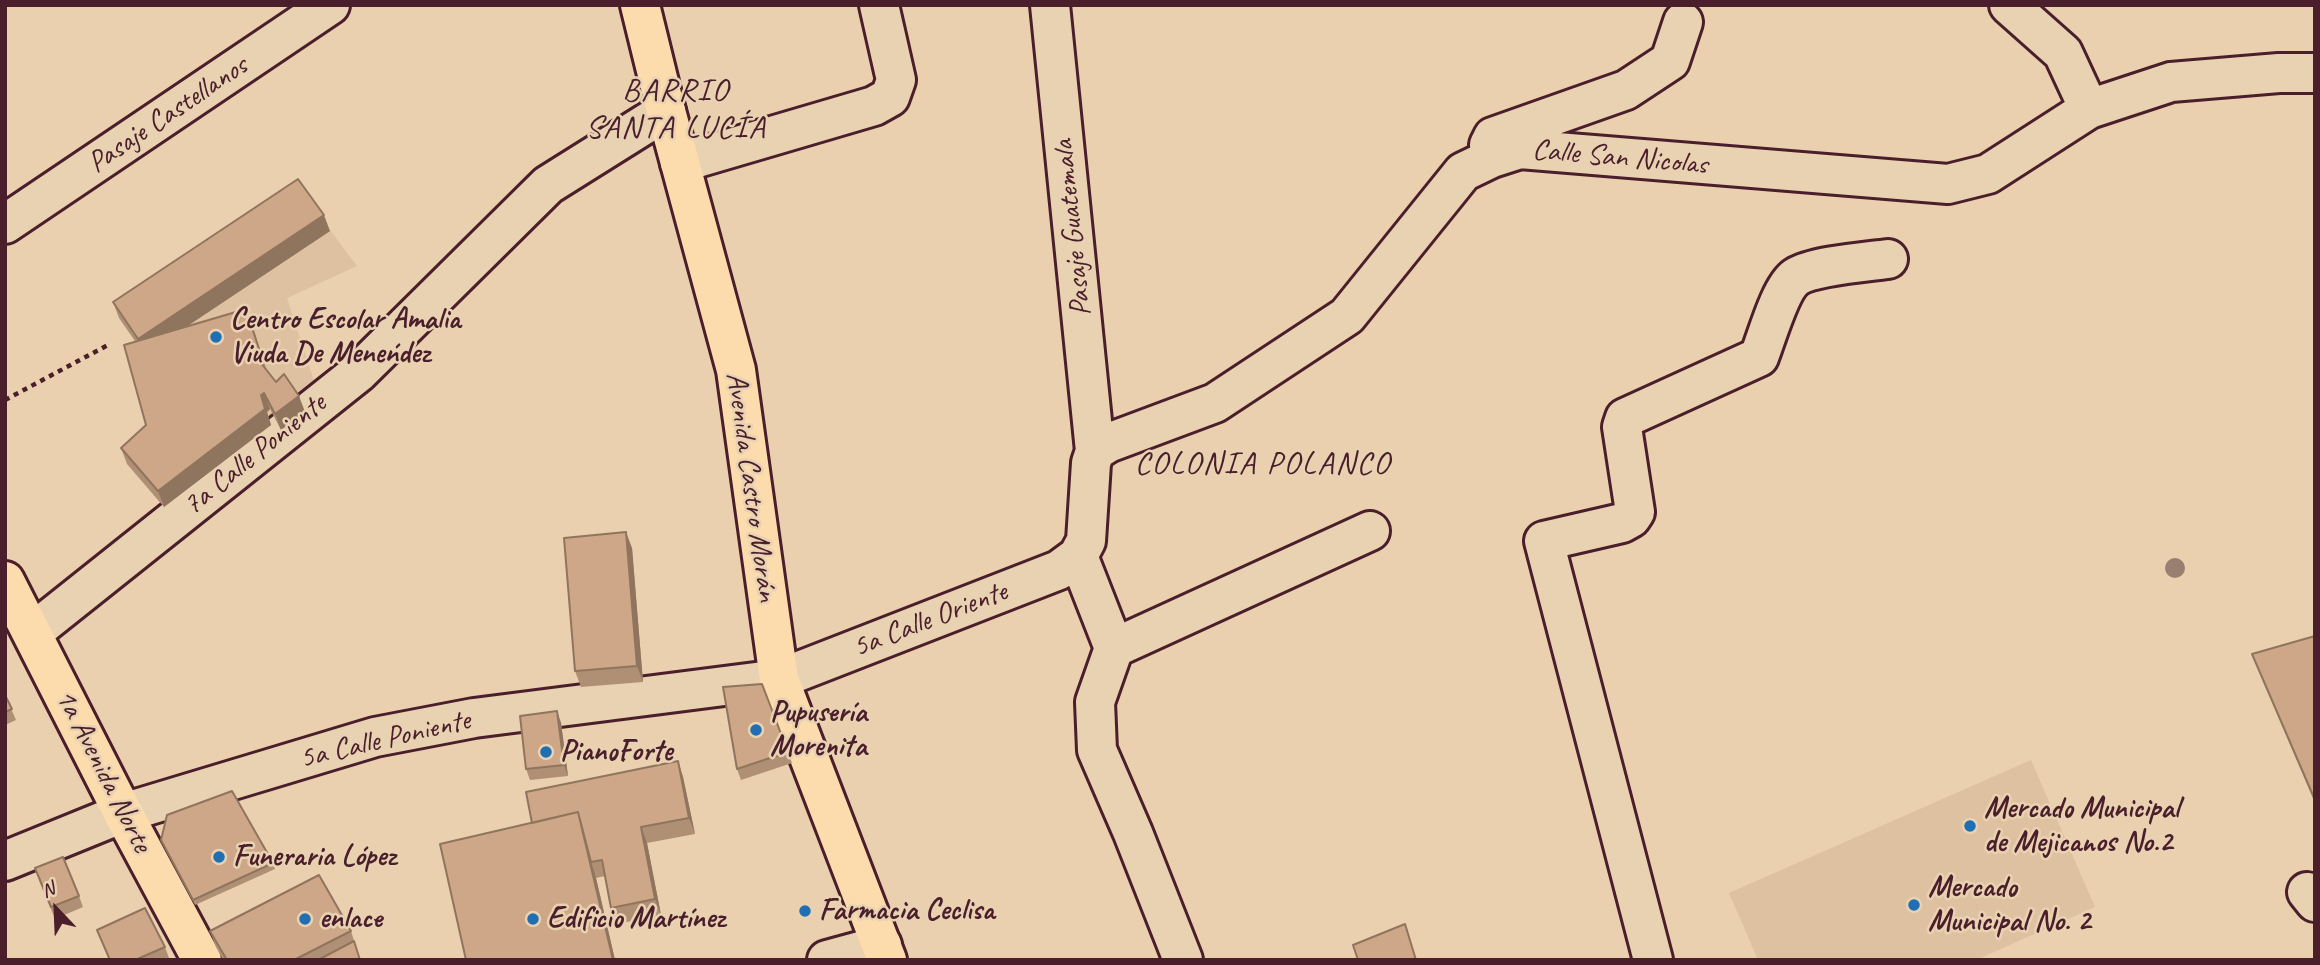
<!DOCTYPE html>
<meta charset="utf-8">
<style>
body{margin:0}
#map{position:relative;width:2320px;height:965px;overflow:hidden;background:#ead0ae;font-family:Caveat,sans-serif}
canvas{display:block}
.frame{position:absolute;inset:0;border:7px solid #4a1f2b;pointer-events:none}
.north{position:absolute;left:21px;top:874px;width:70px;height:70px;-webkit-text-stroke:5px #e9d2b2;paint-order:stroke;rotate:337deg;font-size:19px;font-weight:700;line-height:28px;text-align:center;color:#4a1f2b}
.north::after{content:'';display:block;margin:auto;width:24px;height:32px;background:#4a1f2b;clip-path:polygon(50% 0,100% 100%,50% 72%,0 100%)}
</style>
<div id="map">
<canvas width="2320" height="965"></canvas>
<div class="frame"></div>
<div class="north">N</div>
</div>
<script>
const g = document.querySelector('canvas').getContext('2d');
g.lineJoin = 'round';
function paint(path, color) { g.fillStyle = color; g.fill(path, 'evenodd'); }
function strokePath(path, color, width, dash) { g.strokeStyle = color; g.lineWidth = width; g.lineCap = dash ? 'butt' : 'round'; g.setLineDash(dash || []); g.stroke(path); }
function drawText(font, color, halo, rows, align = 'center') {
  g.font = font + ' Caveat,sans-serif'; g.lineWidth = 5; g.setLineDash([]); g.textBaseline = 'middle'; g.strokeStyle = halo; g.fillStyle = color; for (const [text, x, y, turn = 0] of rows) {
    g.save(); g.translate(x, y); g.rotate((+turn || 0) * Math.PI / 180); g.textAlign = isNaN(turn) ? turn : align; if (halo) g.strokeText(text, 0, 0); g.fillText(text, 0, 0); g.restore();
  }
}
paint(new Path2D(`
 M 304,195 L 357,266 L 287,298 L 315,384 L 164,507 L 127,464 L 152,441 L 144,354 L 119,318 Z
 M 2031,760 L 2095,907 L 1976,960 L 1758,960 L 1729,893 Z`), '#dec1a0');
const minor = new Path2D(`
 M 1050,5 L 1095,451
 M 2009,5 L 2063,53 L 2089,109
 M 1489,145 L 1493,137 L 1626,90 L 1670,61 L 1683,22
 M 680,163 L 874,106 L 890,97 L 896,80 L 879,5
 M 5,224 L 330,5
 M 1078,556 L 1114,648 L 1095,702 L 1097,750 L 1133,833 L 1183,960
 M 33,632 L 358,373 L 548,185 L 666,111
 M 1114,648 L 1370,531
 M 5,861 L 123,813 L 375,737 L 474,718 L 779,679 L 1059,570 L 1078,556 L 1086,541 L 1091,463 L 1095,451 L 1108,443 L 1215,403 L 1347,316 L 1463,172 L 1492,158 L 1520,149 L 1948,184 L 1988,174 L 2089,109 L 2171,82 L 2279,73 L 2315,73
 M 2307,892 L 2315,902
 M 827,960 L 882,945
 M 1653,960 L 1544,541 L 1622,523 L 1631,518 L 1635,512 L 1622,427 L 1625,418 L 1759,357 C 1767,337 1780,288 1796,277 C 1813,266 1865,262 1888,259`);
const major = new Path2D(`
 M 640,5 L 666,111 L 736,370 L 779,679 L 887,960
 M 5,581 L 123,813 L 202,960`);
strokePath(minor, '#4a1f2b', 44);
strokePath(major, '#4a1f2b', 44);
strokePath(new Path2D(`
 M 5,400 L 108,345`), '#4a1f2b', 4.5, [5, 5]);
strokePath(minor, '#e9d2b2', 38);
strokePath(major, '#fcdcac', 38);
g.fillStyle = '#997f70';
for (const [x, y] of [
 [2175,568]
]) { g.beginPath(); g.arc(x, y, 10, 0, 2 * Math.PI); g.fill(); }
paint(new Path2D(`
 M 330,231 L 187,326 L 246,309 L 266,368 L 276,382 L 305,412 L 281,430 L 270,409 L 267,412 L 271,425 L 164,507 L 127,464 L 121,448 L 146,425 L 135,341 L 119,318 L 113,302 Z
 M 632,548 L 643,682 L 581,687 L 575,671 Z
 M 2315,636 L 2315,803 L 2260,674 L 2252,654 Z
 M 762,684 L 792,763 L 741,780 L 737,769 Z
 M 5,695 L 16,720 L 5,725 Z
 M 557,711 L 561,723 L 568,776 L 530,780 L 526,769 Z
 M 678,761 L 683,777 L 695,834 L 647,843 L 661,915 L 617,924 L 611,908 L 605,876 L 596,878 L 615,960 L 466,960 L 532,823 Z
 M 161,840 L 273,863 L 275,869 L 195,905 Z
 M 39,880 L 79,896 L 83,907 L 55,919 Z
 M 97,930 L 165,947 L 169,958 L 165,960 L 109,960 Z
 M 210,931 L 351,931 L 360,960 L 223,960 L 216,947 Z`), '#b09074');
paint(new Path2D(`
 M 324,215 L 330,231 L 144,355 L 138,339 Z
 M 246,309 L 252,325 L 266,368 L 260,352 Z
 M 264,393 L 270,409 L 267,412 L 271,425 L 164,507 L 158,491 Z
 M 299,396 L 305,412 L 281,430 L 275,414 Z
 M 626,532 L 632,548 L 643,682 L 637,666 Z
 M 557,711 L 561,723 L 568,776 L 564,765 Z
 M 678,761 L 683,777 L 695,834 L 689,818 Z
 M 578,812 L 591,862 L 596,878 L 615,960 L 613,960 Z
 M 641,827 L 647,843 L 661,915 L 655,899 Z`), '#90755e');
const building = new Path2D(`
 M 298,179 L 324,215 L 138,339 L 113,302 Z
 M 246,309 L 260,352 L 253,353 L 276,382 L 284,374 L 299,396 L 275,414 L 264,393 L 261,395 L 265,409 L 158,491 L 121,448 L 146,425 L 124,345 Z
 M 626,532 L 637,666 L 575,671 L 564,538 Z
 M 2315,636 L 2315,800 L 2252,654 Z
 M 762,684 L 788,752 L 737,769 L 723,687 Z
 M 5,695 L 12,709 L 5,712 Z
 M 557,711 L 564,765 L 526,769 L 520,716 Z
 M 678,761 L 689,818 L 641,827 L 655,899 L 611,908 L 602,860 L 591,862 L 578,812 L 532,823 L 526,792 Z
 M 232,791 L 273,863 L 193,900 L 161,840 L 167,815 Z
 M 578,812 L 613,960 L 466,960 L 440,844 Z
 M 63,857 L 79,896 L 51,907 L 35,868 Z
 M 319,875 L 351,931 L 294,960 L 227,960 L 210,931 Z
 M 145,908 L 165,947 L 135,960 L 110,960 L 97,930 Z
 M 1405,924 L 1416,960 L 1358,960 L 1353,945 Z
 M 354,941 L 360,960 L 318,960 Z`);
paint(building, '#cda787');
strokePath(building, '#90755e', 2);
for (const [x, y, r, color] of [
 [216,337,7,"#1f6fb2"],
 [756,730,7,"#1f6fb2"],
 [546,752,7,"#1f6fb2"],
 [1970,826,7,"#1f6fb2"],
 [219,857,7,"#1f6fb2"],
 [1914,905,7,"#1f6fb2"],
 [805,911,7,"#1f6fb2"],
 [305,919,7,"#1f6fb2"],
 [533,919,7,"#1f6fb2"]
]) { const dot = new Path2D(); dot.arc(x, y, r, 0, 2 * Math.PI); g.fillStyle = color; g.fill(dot); strokePath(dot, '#e9d2b2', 2.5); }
drawText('30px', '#4a1f2b', '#e9d2b2', [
 ["Pasaje Castellanos",168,115,-34],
 ["Calle San Nicolas",1620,158,5],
 ["Pasaje Guatemala",1073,228,-96],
 ["7a Calle Poniente",255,455,-39],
 ["Avenida Castro Morán",751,487,82],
 ["5a Calle Oriente",930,620,-21],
 ["5a Calle Poniente",385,740,-13],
 ["1a Avenida Norte",103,771,63]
]);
drawText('bold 30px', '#4a1f2b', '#e9d2b2', [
 ["Centro Escolar Amalia",230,320],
 ["Viuda De Meneńdez",230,354],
 ["Pupusería",770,713],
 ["Morenita",770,747],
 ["PianoForte",560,752],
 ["Mercado Municipal",1984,809],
 ["de Mejicanos No.2",1984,843],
 ["Funeraria López",233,857],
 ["Mercado",1928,888],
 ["Municipal No. 2",1928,922],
 ["Farmacia Ceclisa",819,911],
 ["enlace",319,919],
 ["Edificio Martínez",547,919]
], 'left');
g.letterSpacing = '2px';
drawText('32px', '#4a1f2b', '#e9d2b2', [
 ["BARRIO",676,92],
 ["SANTA LUCÍA",676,129],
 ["COLONIA POLANCO",1263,465]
]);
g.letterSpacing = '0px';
</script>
